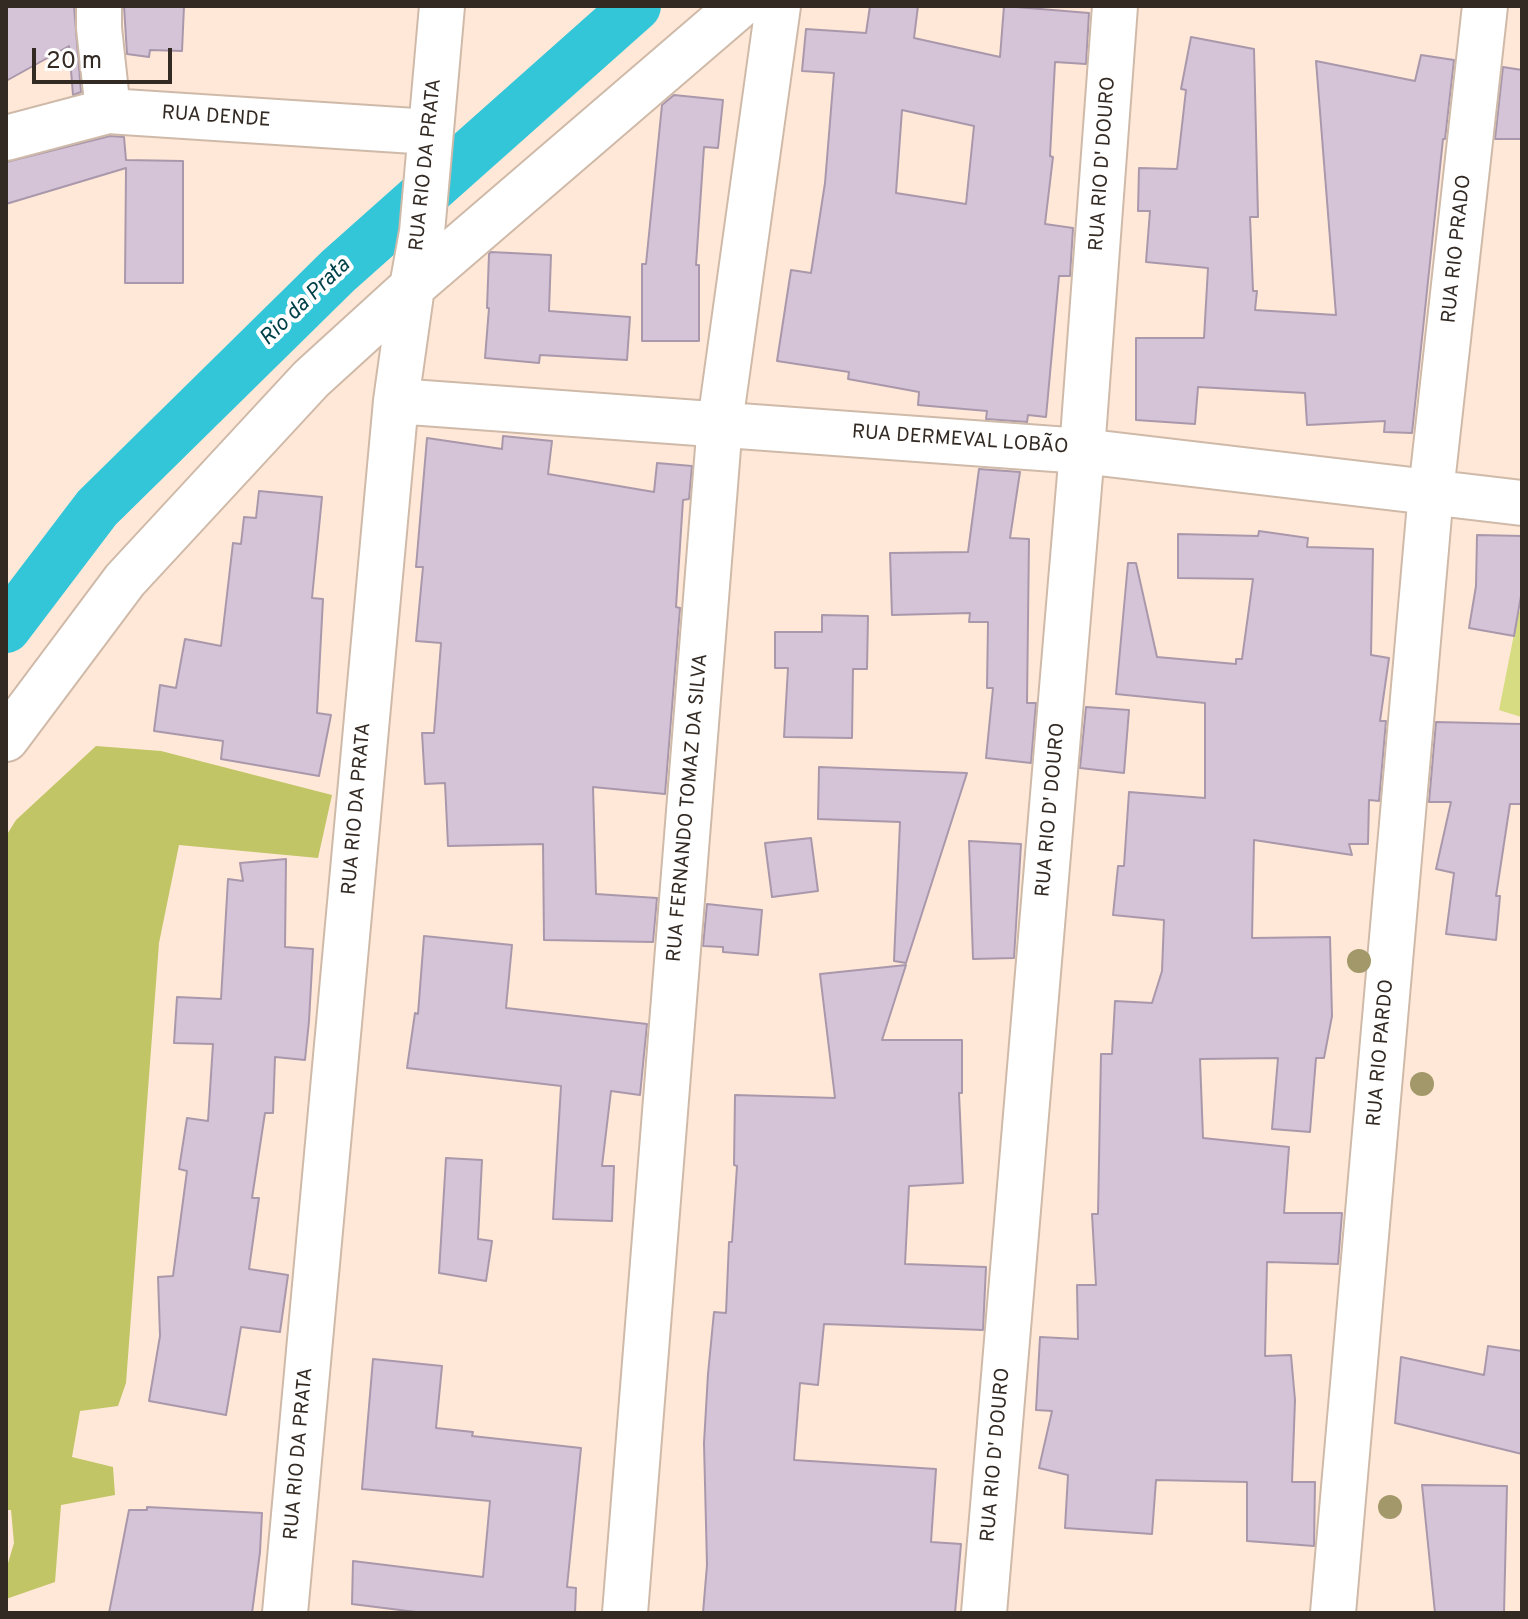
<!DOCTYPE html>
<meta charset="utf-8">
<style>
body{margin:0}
#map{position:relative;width:1528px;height:1619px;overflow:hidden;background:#ffe8d7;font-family:Overpass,sans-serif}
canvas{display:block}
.frame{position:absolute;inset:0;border:8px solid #332a24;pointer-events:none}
.scale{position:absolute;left:32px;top:48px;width:140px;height:36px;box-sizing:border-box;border:4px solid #332a24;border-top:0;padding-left:10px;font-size:24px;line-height:28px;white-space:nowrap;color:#332a24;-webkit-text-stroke:6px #fff;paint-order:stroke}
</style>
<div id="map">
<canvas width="1528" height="1619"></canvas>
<div class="frame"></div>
<div class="scale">20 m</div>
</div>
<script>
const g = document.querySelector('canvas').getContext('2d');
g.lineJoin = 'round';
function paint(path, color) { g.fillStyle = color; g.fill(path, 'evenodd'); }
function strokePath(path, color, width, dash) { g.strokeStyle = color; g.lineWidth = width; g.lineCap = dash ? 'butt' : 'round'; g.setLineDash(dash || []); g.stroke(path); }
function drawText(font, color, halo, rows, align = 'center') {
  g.font = font + ' Overpass,sans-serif'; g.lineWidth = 8; g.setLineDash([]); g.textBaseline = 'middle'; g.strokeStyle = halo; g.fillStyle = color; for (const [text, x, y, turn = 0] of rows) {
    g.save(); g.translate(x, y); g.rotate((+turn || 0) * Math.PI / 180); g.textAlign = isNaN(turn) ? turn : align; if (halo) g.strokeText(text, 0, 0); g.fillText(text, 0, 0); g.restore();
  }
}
paint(new Path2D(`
 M 1522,608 L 1522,717 L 1521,717 L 1499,710 L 1518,614 Z`), '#d7dc82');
paint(new Path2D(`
 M 96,746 L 161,751 L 332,795 L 318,858 L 179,845 L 159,943 L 126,1383 L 118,1406 L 80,1411 L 72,1457 L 113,1467 L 115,1495 L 61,1505 L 55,1582 L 6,1599 L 6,1570 L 14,1543 L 11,1510 L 6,1510 L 6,836 L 16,820 Z`), '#c1c565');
strokePath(new Path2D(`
 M 6,628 L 97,508 L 338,271 L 636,6`), '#33c5d8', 50);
const building = new Path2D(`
 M 6,6 L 74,6 L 81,92 L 73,95 L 69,46 L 6,81 Z
 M 124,6 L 184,6 L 182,51 L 150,50 L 149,57 L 127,54 Z
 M 870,6 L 918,6 L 914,38 L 1000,57 L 1004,6 L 1089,13 L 1086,64 L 1055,62 L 1050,156 L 1053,157 L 1045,224 L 1073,228 L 1070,276 L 1059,276 L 1046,417 L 1028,415 L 1027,422 L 986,419 L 987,411 L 918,405 L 919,392 L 848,379 L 849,372 L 777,361 L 791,270 L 811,273 L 825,183 L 834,73 L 802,71 L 806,29 L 866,33 ZM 902,110 L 974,126 L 966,204 L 896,193 Z
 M 1191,37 L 1254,49 L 1258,217 L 1250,217 L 1253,291 L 1257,291 L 1255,310 L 1336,315 L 1316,61 L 1415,81 L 1421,55 L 1454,60 L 1445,139 L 1443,139 L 1412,433 L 1384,432 L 1385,421 L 1307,425 L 1305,393 L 1198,387 L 1195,424 L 1136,420 L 1136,338 L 1204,338 L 1208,268 L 1146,262 L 1150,211 L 1138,211 L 1139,168 L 1177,169 L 1186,90 L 1181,89 Z
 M 1503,67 L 1522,70 L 1522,139 L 1495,139 Z
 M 674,95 L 723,100 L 718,148 L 704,147 L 696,265 L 699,265 L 699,341 L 642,341 L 642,264 L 646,264 L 662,105 Z
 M 110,136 L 124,137 L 126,160 L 183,161 L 183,283 L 125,283 L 126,168 L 6,204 L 6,162 Z
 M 491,252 L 551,255 L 549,311 L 630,317 L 627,360 L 540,355 L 539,363 L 485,358 L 489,308 L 487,308 L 489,254 Z
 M 503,436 L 552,441 L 548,474 L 654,492 L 657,463 L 692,466 L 689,499 L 683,500 L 676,607 L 680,608 L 665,794 L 593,787 L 596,894 L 657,898 L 653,942 L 544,940 L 543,844 L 448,846 L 445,783 L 425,784 L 422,733 L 434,733 L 441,643 L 416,641 L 423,567 L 416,567 L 427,438 L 502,449 Z
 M 979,469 L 1020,472 L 1010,538 L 1029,539 L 1027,703 L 1036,703 L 1031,763 L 986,758 L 993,688 L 987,688 L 988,622 L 969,622 L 970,613 L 892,615 L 890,553 L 968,552 Z
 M 259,491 L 322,497 L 312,598 L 323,599 L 317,713 L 331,715 L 319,776 L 221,759 L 223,741 L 154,731 L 160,685 L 176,688 L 185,639 L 221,646 L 233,543 L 241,544 L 244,517 L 256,518 Z
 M 1259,531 L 1308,538 L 1307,547 L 1373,549 L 1371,655 L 1389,658 L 1380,721 L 1386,721 L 1379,801 L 1369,800 L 1368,844 L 1349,844 L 1352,855 L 1254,840 L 1252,938 L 1330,937 L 1332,1016 L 1324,1058 L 1316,1058 L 1310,1132 L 1272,1129 L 1278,1058 L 1200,1059 L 1203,1138 L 1289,1147 L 1284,1213 L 1342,1213 L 1338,1264 L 1267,1262 L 1265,1356 L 1291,1355 L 1295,1400 L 1292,1482 L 1315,1482 L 1314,1546 L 1247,1541 L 1247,1482 L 1156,1480 L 1152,1534 L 1065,1528 L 1068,1475 L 1039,1468 L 1052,1411 L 1036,1410 L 1040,1337 L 1078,1339 L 1077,1285 L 1096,1285 L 1092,1214 L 1098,1214 L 1101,1054 L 1112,1054 L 1115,1001 L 1152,1003 L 1162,971 L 1164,920 L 1113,915 L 1118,866 L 1124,866 L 1129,792 L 1205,798 L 1205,703 L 1116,694 L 1128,563 L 1136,563 L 1157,657 L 1236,664 L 1236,659 L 1242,659 L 1253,579 L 1178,578 L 1178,534 L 1258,536 Z
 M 1477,535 L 1522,536 L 1522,590 L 1514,636 L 1469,628 L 1476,586 Z
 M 822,615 L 868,616 L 867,669 L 853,669 L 852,738 L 784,737 L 788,668 L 775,668 L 775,632 L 822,632 Z
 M 1086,707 L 1129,710 L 1124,773 L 1080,768 Z
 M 1436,722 L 1522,724 L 1522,804 L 1510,804 L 1496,896 L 1500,896 L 1496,940 L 1446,934 L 1454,873 L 1436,869 L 1451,802 L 1429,802 Z
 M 819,767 L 967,773 L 906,963 L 894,961 L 900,822 L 818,819 Z
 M 811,838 L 818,891 L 772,897 L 765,843 Z
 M 969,841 L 1021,844 L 1014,958 L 973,959 Z
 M 286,859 L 285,947 L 313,949 L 309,1021 L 305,1060 L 275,1057 L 273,1113 L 265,1113 L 252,1198 L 259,1198 L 249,1269 L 288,1275 L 280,1332 L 241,1327 L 226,1415 L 149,1401 L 160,1336 L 158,1277 L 173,1276 L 187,1171 L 179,1169 L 187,1118 L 208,1121 L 213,1044 L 174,1043 L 177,997 L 221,999 L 228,879 L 243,881 L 240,863 Z
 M 707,904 L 762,910 L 758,955 L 723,952 L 723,947 L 703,946 Z
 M 424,936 L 512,945 L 506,1008 L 647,1024 L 640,1095 L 611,1091 L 602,1166 L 614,1166 L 612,1221 L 553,1219 L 561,1086 L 407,1068 L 415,1013 L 418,1014 Z
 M 906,965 L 882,1040 L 962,1040 L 962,1093 L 959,1093 L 963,1183 L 909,1186 L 905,1264 L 986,1267 L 983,1330 L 824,1324 L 818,1385 L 800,1383 L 794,1460 L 936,1469 L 931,1542 L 961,1544 L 955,1613 L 703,1613 L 707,1565 L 704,1443 L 708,1374 L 714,1312 L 726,1313 L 729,1242 L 732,1242 L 737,1166 L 734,1165 L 735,1095 L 835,1098 L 820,974 Z
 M 446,1158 L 482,1160 L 478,1239 L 492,1241 L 486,1281 L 439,1273 Z
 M 1488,1346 L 1522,1351 L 1522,1454 L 1395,1423 L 1401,1357 L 1484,1375 Z
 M 373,1359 L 442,1366 L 436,1428 L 473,1432 L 472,1436 L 581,1448 L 567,1587 L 576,1588 L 575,1613 L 424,1613 L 352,1604 L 353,1561 L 483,1577 L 490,1501 L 362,1489 Z
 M 1422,1485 L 1507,1486 L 1504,1613 L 1435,1613 Z
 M 147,1507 L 262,1513 L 260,1552 L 252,1613 L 109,1613 L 129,1510 L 147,1510 Z`);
paint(building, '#d5c3d7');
strokePath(building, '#a998ab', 2);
const minor = new Path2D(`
 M 99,6 L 99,28 L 108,111
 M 6,138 L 108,111 L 430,132
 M 396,401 L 1082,451 L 1522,503
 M 6,739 L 125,580 L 311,379 L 412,287 L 739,6
 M 285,1613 L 396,401 L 412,287 L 422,232 L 442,6
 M 625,1613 L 720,423 L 778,6
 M 984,1613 L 1082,451 L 1115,6
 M 1333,1613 L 1431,492 L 1485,6`);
strokePath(minor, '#cfbaa9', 48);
strokePath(minor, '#fff', 44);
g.fillStyle = '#a29869';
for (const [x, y] of [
 [1359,961],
 [1422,1084],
 [1390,1507]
]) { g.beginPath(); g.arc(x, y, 12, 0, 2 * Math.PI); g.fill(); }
drawText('20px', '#332a24', '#fff', [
 ["RUA DENDE",216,118,4],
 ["RUA RIO D' DOURO",1104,164,-86],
 ["RUA RIO DA PRATA",427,165,-84],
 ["RUA RIO PRADO",1458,249,-84],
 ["RUA DERMEVAL LOBÃO",960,441,4],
 ["RUA FERNANDO TOMAZ DA SILVA",689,808,-85],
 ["RUA RIO DA PRATA",358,809,-85],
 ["RUA RIO D' DOURO",1052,810,-85],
 ["RUA RIO PARDO",1382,1053,-85],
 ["RUA RIO DA PRATA",300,1454,-85],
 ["RUA RIO D' DOURO",997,1455,-85]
]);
drawText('italic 22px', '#004149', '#fff', [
 ["Rio da Prata",306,303,-44]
]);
</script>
